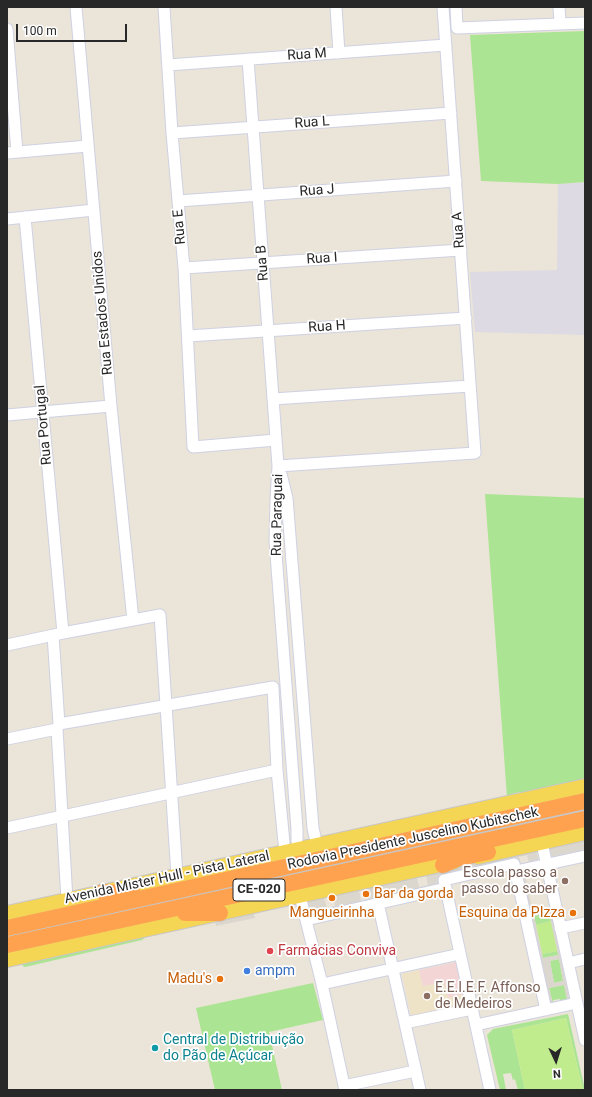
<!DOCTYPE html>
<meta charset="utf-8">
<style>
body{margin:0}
#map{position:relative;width:592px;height:1097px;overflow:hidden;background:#ebe4d8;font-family:Roboto,sans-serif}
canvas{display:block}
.frame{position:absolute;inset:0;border:8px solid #282828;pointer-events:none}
.north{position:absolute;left:536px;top:1041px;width:40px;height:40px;-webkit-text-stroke:3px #fff;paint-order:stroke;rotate:176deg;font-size:11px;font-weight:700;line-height:16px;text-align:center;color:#282828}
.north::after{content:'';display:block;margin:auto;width:14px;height:18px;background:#282828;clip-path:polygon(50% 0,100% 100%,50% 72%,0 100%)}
.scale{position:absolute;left:16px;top:24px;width:111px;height:18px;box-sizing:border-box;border:2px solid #282828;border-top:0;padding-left:5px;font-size:12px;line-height:14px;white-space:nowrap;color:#282828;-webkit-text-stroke:3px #fff;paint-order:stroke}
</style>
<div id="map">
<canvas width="592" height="1097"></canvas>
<div class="frame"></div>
<div class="north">N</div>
<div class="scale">100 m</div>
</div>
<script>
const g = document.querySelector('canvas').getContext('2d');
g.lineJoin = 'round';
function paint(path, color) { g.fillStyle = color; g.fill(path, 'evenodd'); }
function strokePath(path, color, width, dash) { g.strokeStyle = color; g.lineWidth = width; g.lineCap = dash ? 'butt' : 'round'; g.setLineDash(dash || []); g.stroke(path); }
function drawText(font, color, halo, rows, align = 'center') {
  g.font = font + ' Roboto,sans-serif'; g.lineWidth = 3.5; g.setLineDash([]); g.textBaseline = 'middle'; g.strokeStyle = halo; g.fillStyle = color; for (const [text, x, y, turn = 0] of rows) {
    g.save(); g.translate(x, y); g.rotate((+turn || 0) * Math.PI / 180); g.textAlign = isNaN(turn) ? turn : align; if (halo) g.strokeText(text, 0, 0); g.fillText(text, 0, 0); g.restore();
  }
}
paint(new Path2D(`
 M 585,182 L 585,335 L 475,332 L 470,272 L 557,270 L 558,184 Z`), '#dddae3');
paint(new Path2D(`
 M 419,970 L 423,986 L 445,982 L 464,994 L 467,1007 L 412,1019 L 402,974 Z`), '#eee3c7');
paint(new Path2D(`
 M 457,962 L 464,994 L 448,998 L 444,982 L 423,986 L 419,970 Z`), '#f3d5d5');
paint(new Path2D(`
 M 585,31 L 585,182 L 558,184 L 481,181 L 470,35 Z
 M 485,494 L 585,498 L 585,779 L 523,793 L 520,792 L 511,794 L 509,796 L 507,797 Z
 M 585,807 L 585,813 L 539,822 L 538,821 L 537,819 Z
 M 505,827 L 506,829 L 7,939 L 7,933 Z
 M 550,913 L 551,921 L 536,925 L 534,916 Z
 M 147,936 L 142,940 L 25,967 L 23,966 L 22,963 Z
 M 558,951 L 558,955 L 543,958 L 542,954 Z
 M 559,959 L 563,981 L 554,983 L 550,961 Z
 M 313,983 L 323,1020 L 269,1032 L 282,1090 L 215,1090 L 196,1008 Z
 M 564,985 L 568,1001 L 561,1002 L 560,999 L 553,1000 L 554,1004 L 553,1004 L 549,988 Z
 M 568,1014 L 585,1090 L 583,1090 L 566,1018 L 512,1030 L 525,1090 L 518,1090 L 515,1079 L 513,1080 L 511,1073 L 503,1074 L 506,1090 L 500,1090 L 487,1035 L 493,1029 Z`), '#abe492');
paint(new Path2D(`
 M 551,921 L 558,951 L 542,954 L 536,925 Z
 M 566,1018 L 583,1090 L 525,1090 L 512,1030 Z`), '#c0ec8d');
paint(new Path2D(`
 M 585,837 L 585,843 L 584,844 L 585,853 L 551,861 L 547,846 Z
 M 536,848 L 539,863 L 311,914 L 310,913 L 307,902 L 308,899 ZM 527,855 L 529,863 L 521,864 L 519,857 ZM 426,876 L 428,885 L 419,887 L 417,878 ZM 369,888 L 371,898 L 364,899 L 364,901 L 361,901 L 359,890 ZM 334,896 L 335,906 L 327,908 L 324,898 Z
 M 525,875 L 533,913 L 551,910 L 570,1003 L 550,1007 L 521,876 ZM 549,913 L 558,955 L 543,958 L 534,916 ZM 559,959 L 563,981 L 554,983 L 550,961 ZM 564,985 L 567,1001 L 553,1004 L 549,988 Z
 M 253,911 L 255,918 L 216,926 L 215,920 Z`), '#dbd7cf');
const minor = new Path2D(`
 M 76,7 L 111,406 L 133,620
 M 164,7 L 172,133 L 184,268 L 193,447 L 276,440
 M 336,7 L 339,53
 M 456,7 L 457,28 L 585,23
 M 559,7 L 560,23
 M 7,29 L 17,152
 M 248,59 L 278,466 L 276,499 L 275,541 L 297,829 L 297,850
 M 168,65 L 446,45
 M 172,133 L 451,113
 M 7,153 L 88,146
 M 178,201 L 456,181
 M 25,217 L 63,633
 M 7,219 L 94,210
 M 184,268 L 461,250
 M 188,336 L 466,318
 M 273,399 L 470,386
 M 7,415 L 111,406
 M 278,466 L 475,453 L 443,7
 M 281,474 L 287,498 L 313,828 L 317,846
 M 53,635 L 59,724 L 57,729 L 67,900
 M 7,645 L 63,633 L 160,615 L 166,705 L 177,876
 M 59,724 L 273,687 L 277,770 L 285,853
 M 7,739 L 57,729
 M 7,828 L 277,770
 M 542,843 L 585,1040
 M 516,871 L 585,856
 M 300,896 L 322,984 L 345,1090
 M 378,903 L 420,1090
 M 306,920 L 446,888
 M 560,928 L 585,923
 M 568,963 L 585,959
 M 322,984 L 460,954
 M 405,1023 L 472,1009
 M 476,1025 L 577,1003
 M 344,1086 L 415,1071
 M 490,1090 L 444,880 L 514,864 L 546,1010`);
const major = new Path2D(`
 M 478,857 L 585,833
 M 7,913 L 585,786
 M 7,960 L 454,862`);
const highway = new Path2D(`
 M 443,865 L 459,858 L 488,852
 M 103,892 L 133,894
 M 185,913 L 220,913
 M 7,928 L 585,801
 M 7,945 L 585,819`);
strokePath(minor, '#ced1e2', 13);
strokePath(major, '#c7c7c7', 16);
strokePath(highway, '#c7c7c7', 18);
strokePath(minor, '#fff', 11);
strokePath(major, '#f5d554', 14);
strokePath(highway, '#ffa250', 16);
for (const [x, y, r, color] of [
 [565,881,4,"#8d6e63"],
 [366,894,4,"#e8710a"],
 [332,898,4,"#e8710a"],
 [573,913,4,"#e8710a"],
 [270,951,4,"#e0444e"],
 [247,971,4,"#3f7fe0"],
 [220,979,4,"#e8710a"],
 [427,996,4,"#8d6e63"],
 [155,1048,4,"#0f9aa8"]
]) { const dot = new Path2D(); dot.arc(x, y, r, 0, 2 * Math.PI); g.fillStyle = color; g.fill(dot); strokePath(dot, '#fff', 1.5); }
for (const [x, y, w] of [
 [259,890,52]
]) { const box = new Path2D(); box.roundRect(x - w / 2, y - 11, w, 22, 3); g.fillStyle = '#fff'; g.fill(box); strokePath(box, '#282828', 1); }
drawText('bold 13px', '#282828', null, [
 ["CE-020",259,890]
]);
drawText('14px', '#282828', '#fff', [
 ["Rua M",307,55,-4],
 ["Rua L",312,123,-4],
 ["Rua J",317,191,-4],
 ["Rua E",180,227,-95],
 ["Rua A",459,230,-94],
 ["Rua I",322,259,-4],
 ["Rua B",263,263,-94],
 ["Rua Estados Unidos",103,313,-95],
 ["Rua H",327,327,-4],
 ["Rua Portugal",44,425,-95],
 ["Rua Paraguai",278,515,-89],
 ["Rodovia Presidente Juscelino Kubitschek",413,839,-12],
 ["Avenida Mister Hull - Pista Lateral",167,878,-12]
]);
drawText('14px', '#785e54', '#fff', [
 ["Escola passo a",557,873],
 ["passo do saber",557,889],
 ["E.E.I.E.F. Affonso",435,988,"left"],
 ["de Medeiros",435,1004,"left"]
], 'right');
drawText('14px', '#c56008', '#fff', [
 ["Bar da gorda",374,894,"left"],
 ["Mangueirinha",332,913,"center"],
 ["Esquina da PIzza",565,913],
 ["Madu's",212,979]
], 'right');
drawText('14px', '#be3a42', '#fff', [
 ["Farmácias Conviva",278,951]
], 'left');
drawText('14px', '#366cbe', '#fff', [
 ["ampm",255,971]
], 'left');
drawText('14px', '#0d838f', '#fff', [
 ["Central de Distribuição",163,1040],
 ["do Pão de Açúcar",163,1056]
], 'left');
</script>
